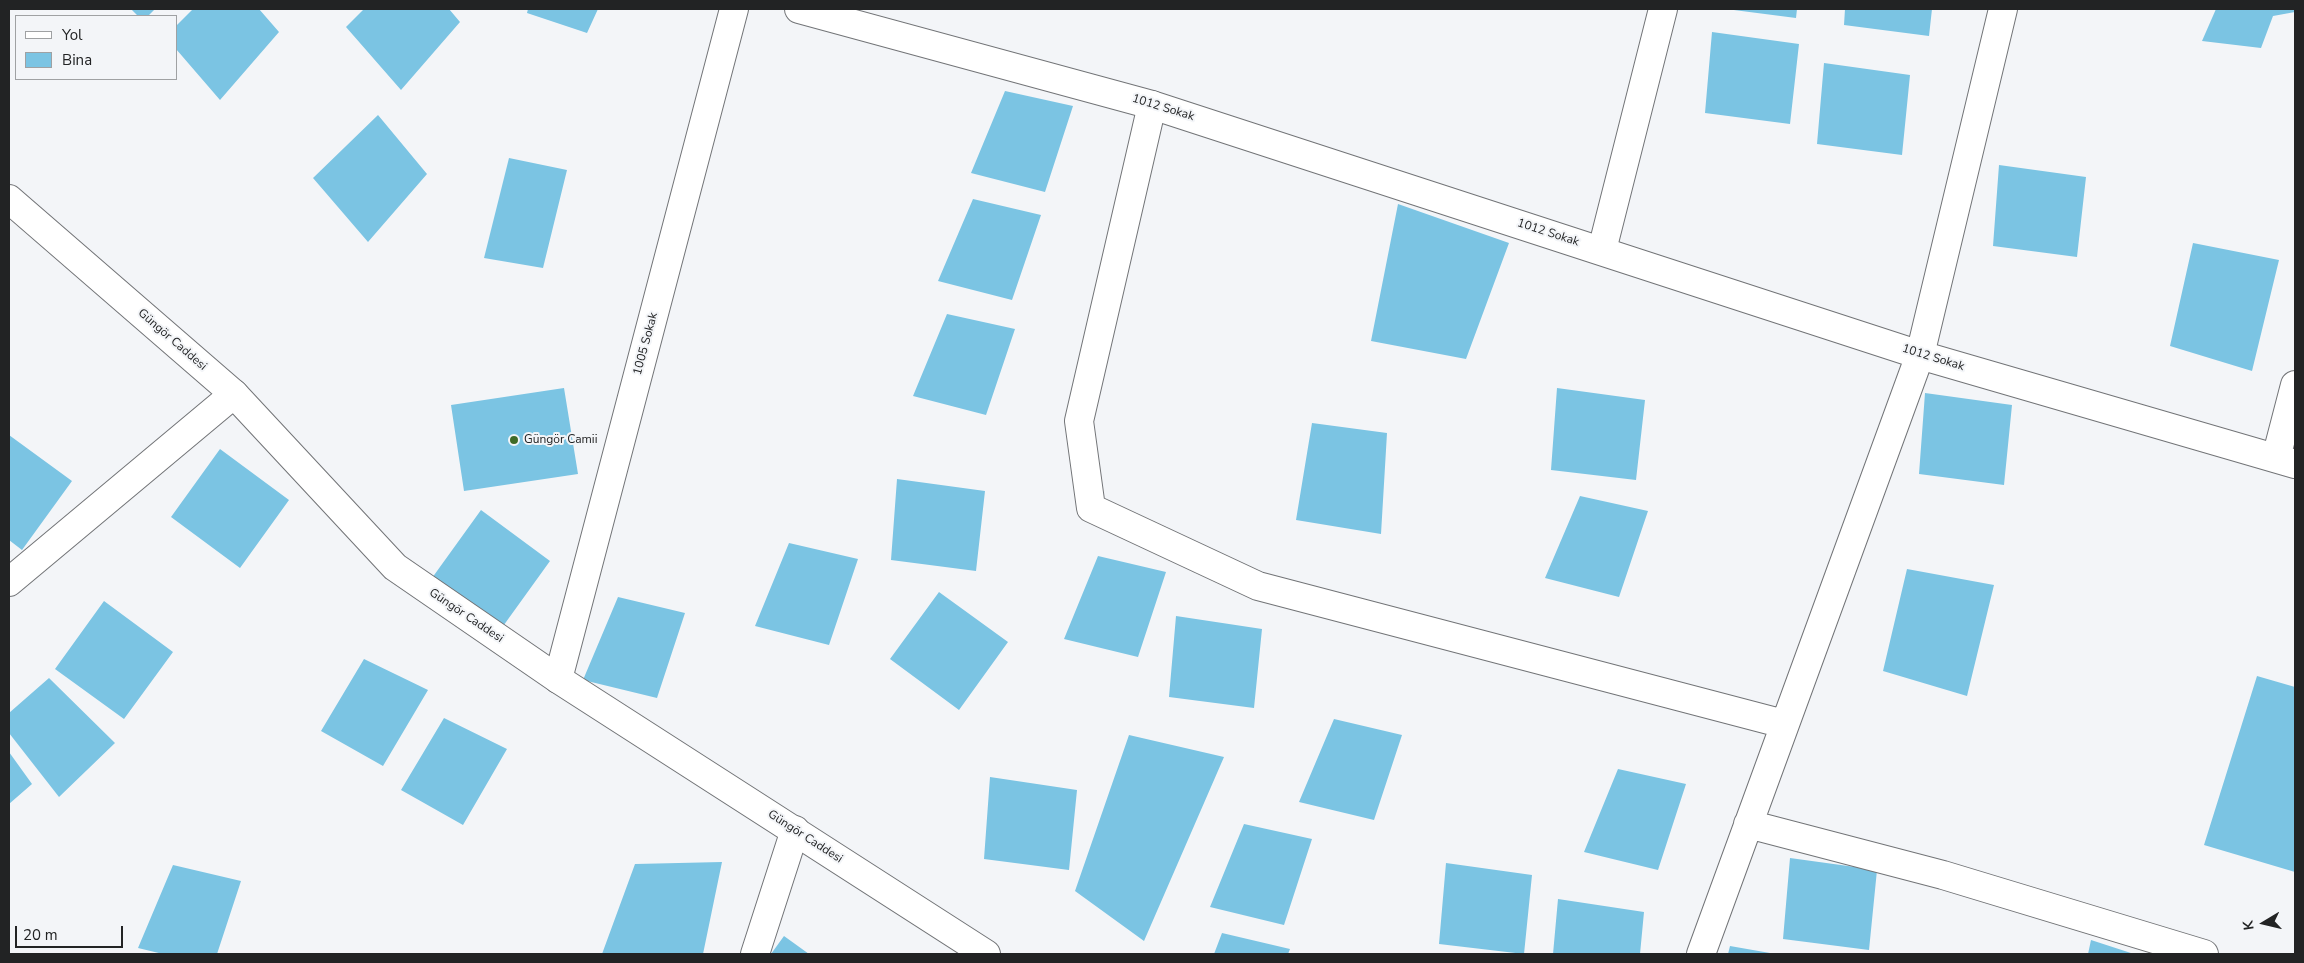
<!DOCTYPE html>
<meta charset="utf-8">
<style>
body{margin:0}
#map{position:relative;width:2304px;height:963px;overflow:hidden;background:#f3f5f8;font-family:"Nunito Sans",sans-serif}
canvas{display:block}
.frame{position:absolute;inset:0;border:10px solid #222324;pointer-events:none}
.legend{position:absolute;left:15px;top:15px;width:162px;height:65px;box-sizing:border-box;background:#f3f5f8;border:1px solid #9fa1a3;margin:0;padding:6px 9px;list-style:none;font-size:15px;color:#222324}
.legend li{display:flex;align-items:center;gap:10px;height:25px}
.legend b{width:25px;border:1px solid #9fa1a3}
.north{position:absolute;left:2239px;top:898px;width:50px;height:50px;-webkit-text-stroke:4px #f3f5f8;paint-order:stroke;rotate:261deg;font-size:14px;font-weight:700;line-height:20px;text-align:center;color:#222324}
.north::after{content:'';display:block;margin:auto;width:18px;height:22px;background:#222324;clip-path:polygon(50% 0,100% 100%,50% 72%,0 100%)}
.scale{position:absolute;left:15px;top:926px;width:108px;height:22px;box-sizing:border-box;border:2px solid #222324;border-top:0;padding-left:6px;font-size:15px;line-height:18px;white-space:nowrap;color:#222324;-webkit-text-stroke:4px #f3f5f8;paint-order:stroke}
</style>
<div id="map">
<canvas width="2304" height="963"></canvas>
<div class="frame"></div>
<ul class="legend">
<li><b style="height:6px;background:#fff"></b>Yol</li>
<li><b style="height:14px;background:#7bc4e3"></b>Bina</li>
</ul>
<div class="north">K</div>
<div class="scale">20 m</div>
</div>
<script>
const g = document.querySelector('canvas').getContext('2d');
g.lineJoin = 'round';
function paint(path, color) { g.fillStyle = color; g.fill(path, 'evenodd'); }
function strokePath(path, color, width, dash) { g.strokeStyle = color; g.lineWidth = width; g.lineCap = dash ? 'butt' : 'round'; g.setLineDash(dash || []); g.stroke(path); }
function drawText(font, color, halo, rows, align = 'center') {
  g.font = font + ' "Nunito Sans",sans-serif'; g.lineWidth = 4; g.setLineDash([]); g.textBaseline = 'middle'; g.strokeStyle = halo; g.fillStyle = color; for (const [text, x, y, turn = 0] of rows) {
    g.save(); g.translate(x, y); g.rotate((+turn || 0) * Math.PI / 180); g.textAlign = isNaN(turn) ? turn : align; if (halo) g.strokeText(text, 0, 0); g.fillText(text, 0, 0); g.restore();
  }
}
paint(new Path2D(`
 M 131,9 L 155,9 L 148,16 L 138,16 Z
 M 193,9 L 259,9 L 279,32 L 220,100 L 176,49 L 176,26 Z
 M 364,9 L 449,9 L 460,22 L 401,90 L 346,27 Z
 M 528,9 L 598,9 L 587,33 L 527,13 Z
 M 1726,9 L 1797,9 L 1796,18 Z
 M 1845,9 L 1932,9 L 1929,36 L 1844,25 Z
 M 2216,9 L 2295,9 L 2295,12 L 2273,16 L 2261,48 L 2202,41 Z
 M 1712,32 L 1799,44 L 1790,124 L 1705,113 Z
 M 1824,63 L 1910,75 L 1902,155 L 1817,144 Z
 M 1005,91 L 1073,106 L 1045,192 L 971,173 Z
 M 378,115 L 427,174 L 368,242 L 313,178 Z
 M 509,158 L 567,170 L 543,268 L 484,258 Z
 M 1999,165 L 2086,177 L 2077,257 L 1993,246 Z
 M 973,199 L 1041,215 L 1012,300 L 938,281 Z
 M 1398,204 L 1509,243 L 1466,359 L 1371,341 Z
 M 2193,243 L 2279,260 L 2252,371 L 2170,346 Z
 M 947,314 L 1015,329 L 986,415 L 913,396 Z
 M 564,388 L 578,474 L 464,491 L 451,405 Z
 M 1557,388 L 1645,400 L 1636,480 L 1551,470 Z
 M 1925,393 L 2012,405 L 2004,485 L 1919,474 Z
 M 1312,423 L 1387,433 L 1381,534 L 1296,520 Z
 M 9,435 L 72,481 L 22,550 L 9,540 Z
 M 220,449 L 289,500 L 240,568 L 171,517 Z
 M 897,479 L 985,491 L 976,571 L 891,560 Z
 M 1580,496 L 1648,511 L 1619,597 L 1545,578 Z
 M 481,510 L 550,561 L 501,629 L 432,578 Z
 M 789,543 L 858,559 L 829,645 L 755,626 Z
 M 1098,556 L 1166,572 L 1138,657 L 1064,639 Z
 M 1907,569 L 1994,585 L 1967,696 L 1883,671 Z
 M 939,592 L 1008,642 L 959,710 L 890,659 Z
 M 618,597 L 685,613 L 657,698 L 583,680 Z
 M 104,601 L 173,652 L 124,719 L 55,669 Z
 M 1176,616 L 1262,629 L 1254,708 L 1169,697 Z
 M 364,659 L 428,690 L 383,766 L 321,731 Z
 M 2257,676 L 2295,687 L 2295,872 L 2204,845 Z
 M 49,678 L 115,743 L 59,797 L 9,733 L 9,713 Z
 M 444,718 L 507,749 L 463,825 L 401,790 Z
 M 1334,719 L 1402,735 L 1374,820 L 1299,802 Z
 M 1129,735 L 1224,757 L 1144,941 L 1075,891 Z
 M 9,752 L 32,784 L 9,804 Z
 M 1618,769 L 1686,784 L 1658,870 L 1584,852 Z
 M 990,777 L 1077,790 L 1069,870 L 984,859 Z
 M 1244,824 L 1312,839 L 1284,925 L 1210,907 Z
 M 1790,858 L 1877,870 L 1869,950 L 1783,939 Z
 M 722,862 L 703,954 L 602,954 L 635,864 Z
 M 1446,863 L 1532,875 L 1524,954 L 1439,944 Z
 M 173,865 L 241,881 L 217,954 L 163,954 L 138,948 Z
 M 1558,899 L 1644,912 L 1640,954 L 1553,954 Z
 M 1222,933 L 1290,949 L 1288,954 L 1214,954 Z
 M 784,936 L 809,954 L 771,954 Z
 M 2091,940 L 2134,954 L 2088,954 Z
 M 1730,946 L 1770,953 L 1770,954 L 1728,954 Z`), '#7bc4e3');
const street = new Path2D(`
 M 1152,105 L 1079,421 L 1091,508 L 1258,586 L 1784,724
 M 1602,250 L 1663,9
 M 2276,458 L 2295,385
 M 9,582 L 234,394
 M 558,679 L 734,9
 M 1748,824 L 1943,875 L 2204,954
 M 755,954 L 795,830
 M 1701,954 L 1920,355 L 2003,9`);
const secondary = new Path2D(`
 M 799,9 L 1152,105 L 1920,355 L 2295,464
 M 9,199 L 234,394 L 395,567 L 558,679 L 986,954`);
strokePath(street, '#727477', 30);
strokePath(secondary, '#727477', 30);
strokePath(street, '#fff', 28);
strokePath(secondary, '#fff', 28);
for (const [x, y, r, color] of [
 [514,440,5,"#3f6a27"]
]) { const dot = new Path2D(); dot.arc(x, y, r, 0, 2 * Math.PI); g.fillStyle = color; g.fill(dot); strokePath(dot, '#f3f5f8', 2); }
drawText('12px', '#222324', '#f3f5f8', [
 ["1012 Sokak",1163,108,17],
 ["1012 Sokak",1548,233,18],
 ["Güngör Caddesi",172,340,41],
 ["1005 Sokak",646,344,-75],
 ["1012 Sokak",1933,358,17],
 ["Güngör Caddesi",466,616,34],
 ["Güngör Caddesi",805,837,33]
]);
drawText('12px', '#222324', '#f3f5f8', [
 ["Güngör Camii",524,440]
], 'left');
</script>
